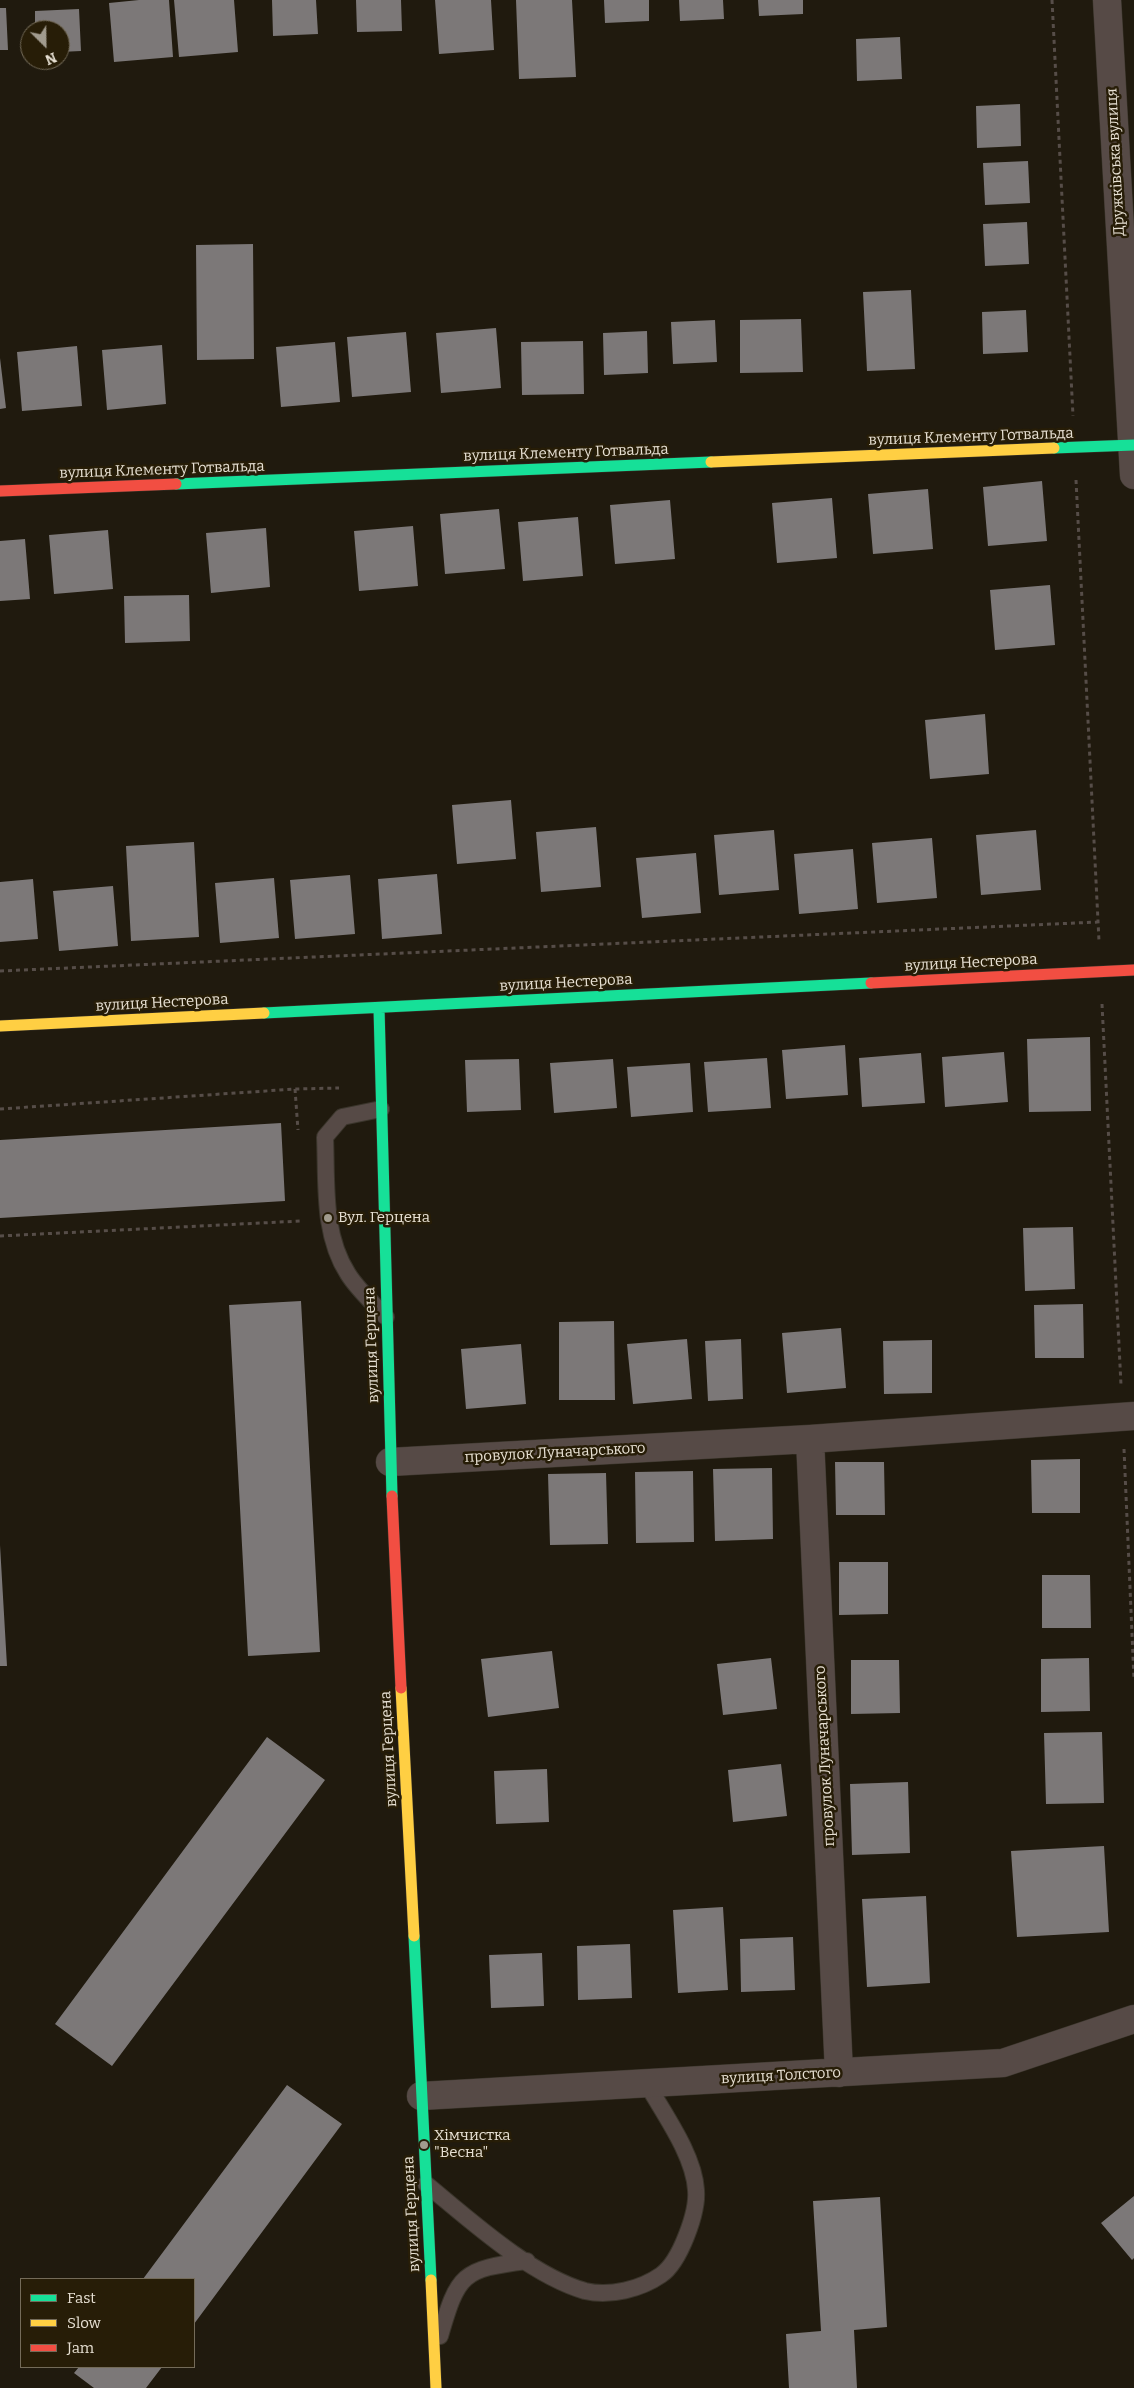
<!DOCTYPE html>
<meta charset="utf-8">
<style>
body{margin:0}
#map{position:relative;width:1134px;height:2388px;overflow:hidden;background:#201a0e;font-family:Bitter,serif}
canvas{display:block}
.legend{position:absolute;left:20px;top:2278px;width:175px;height:90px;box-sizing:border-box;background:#271d07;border:1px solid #746b59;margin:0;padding:6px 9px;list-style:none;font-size:15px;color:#e7e0d3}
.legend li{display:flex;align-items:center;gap:10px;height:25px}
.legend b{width:25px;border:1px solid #746b59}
.north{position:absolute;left:20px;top:20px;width:50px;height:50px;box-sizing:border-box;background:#271d07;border:1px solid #746b59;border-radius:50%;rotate:157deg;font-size:14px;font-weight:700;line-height:20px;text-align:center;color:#e7e0d3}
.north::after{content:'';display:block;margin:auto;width:18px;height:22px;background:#a19b8e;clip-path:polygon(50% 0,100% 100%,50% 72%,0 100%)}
</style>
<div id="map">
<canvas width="1134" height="2388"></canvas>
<ul class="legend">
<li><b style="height:6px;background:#16e098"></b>Fast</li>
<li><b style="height:6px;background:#ffcf43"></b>Slow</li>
<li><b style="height:6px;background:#f24e42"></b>Jam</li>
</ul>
<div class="north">N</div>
</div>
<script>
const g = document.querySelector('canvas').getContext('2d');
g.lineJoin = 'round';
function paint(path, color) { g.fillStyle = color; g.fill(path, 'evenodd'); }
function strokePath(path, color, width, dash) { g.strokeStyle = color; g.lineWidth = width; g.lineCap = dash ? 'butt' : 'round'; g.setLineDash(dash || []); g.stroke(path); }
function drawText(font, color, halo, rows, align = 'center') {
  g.font = font + ' Bitter,serif'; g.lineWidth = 5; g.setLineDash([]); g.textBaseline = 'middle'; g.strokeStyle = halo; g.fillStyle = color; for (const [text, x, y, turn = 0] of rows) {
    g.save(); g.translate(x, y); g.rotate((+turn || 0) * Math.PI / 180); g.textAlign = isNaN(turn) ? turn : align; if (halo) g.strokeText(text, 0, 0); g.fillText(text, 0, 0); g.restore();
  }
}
paint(new Path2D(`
 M 139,0 L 169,0 L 173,57 L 114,62 L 109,3 Z
 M 174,0 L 234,0 L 238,52 L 179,57 Z
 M 272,0 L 316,0 L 318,34 L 273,36 Z
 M 356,0 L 401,0 L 402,31 L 357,32 Z
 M 435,0 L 491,0 L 494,50 L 439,54 Z
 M 516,0 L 572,0 L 576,77 L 519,79 Z
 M 604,0 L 649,0 L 649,21 L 605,23 Z
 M 679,0 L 723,0 L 724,19 L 680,21 Z
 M 758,0 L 803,0 L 803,14 L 759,16 Z
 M 0,8 L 6,8 L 8,50 L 0,50 Z
 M 79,9 L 81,51 L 60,52 L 60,30 L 35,30 L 35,11 Z
 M 900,37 L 902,79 L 857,81 L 856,39 Z
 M 1020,104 L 1021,146 L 977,148 L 976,106 Z
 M 1028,161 L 1030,203 L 985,205 L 983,163 Z
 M 1027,222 L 1029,264 L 985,266 L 983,224 Z
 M 253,244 L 254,359 L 197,360 L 196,245 Z
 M 911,290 L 915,369 L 867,371 L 863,292 Z
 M 1026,310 L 1028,352 L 983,354 L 982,312 Z
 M 801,319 L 803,372 L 740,373 L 740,320 Z
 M 715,320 L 717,362 L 673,364 L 671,322 Z
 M 496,328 L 501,388 L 441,393 L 436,333 Z
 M 647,331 L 648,373 L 604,375 L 603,333 Z
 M 406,332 L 411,392 L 352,397 L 347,337 Z
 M 583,341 L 584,394 L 522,395 L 521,342 Z
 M 335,342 L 340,402 L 281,407 L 276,347 Z
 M 162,345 L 166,404 L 107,410 L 102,350 Z
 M 77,346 L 82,406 L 22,411 L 17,352 Z
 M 0,358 L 6,408 L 0,409 Z
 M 1042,481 L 1047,541 L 988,546 L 983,487 Z
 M 928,489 L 933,549 L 873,554 L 868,494 Z
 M 832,498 L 837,558 L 777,563 L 772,503 Z
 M 670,500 L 675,559 L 615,564 L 610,505 Z
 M 499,509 L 505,569 L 445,574 L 440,514 Z
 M 578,517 L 583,576 L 523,581 L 518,522 Z
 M 413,526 L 418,586 L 359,591 L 354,531 Z
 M 266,528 L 270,587 L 211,593 L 206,533 Z
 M 108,530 L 113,589 L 54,594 L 49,535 Z
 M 25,539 L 30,599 L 0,601 L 0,541 Z
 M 1050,585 L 1055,645 L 995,650 L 990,590 Z
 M 189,595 L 190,641 L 125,643 L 124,596 Z
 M 985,714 L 989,774 L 930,779 L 925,720 Z
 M 511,800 L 516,859 L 457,864 L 452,805 Z
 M 596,827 L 601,887 L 541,892 L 536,832 Z
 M 774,830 L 779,890 L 719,895 L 714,835 Z
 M 1036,830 L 1041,890 L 981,895 L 976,835 Z
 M 932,838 L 937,898 L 877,903 L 872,843 Z
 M 194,842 L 199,937 L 131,941 L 126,846 Z
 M 853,849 L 858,909 L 799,914 L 794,854 Z
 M 696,853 L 701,913 L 642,918 L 636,858 Z
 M 437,874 L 442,934 L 382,939 L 378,879 Z
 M 350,875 L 355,934 L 295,939 L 290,880 Z
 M 274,878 L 279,938 L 220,943 L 215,883 Z
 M 33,879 L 38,939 L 0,942 L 0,882 Z
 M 113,886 L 118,946 L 59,951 L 53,891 Z
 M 1090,1037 L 1091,1111 L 1029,1112 L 1027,1039 Z
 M 845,1045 L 848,1095 L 786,1099 L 782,1050 Z
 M 1004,1052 L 1008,1102 L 945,1107 L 942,1057 Z
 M 921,1053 L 925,1103 L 862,1107 L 859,1058 Z
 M 767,1058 L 771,1108 L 708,1112 L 704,1062 Z
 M 519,1059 L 521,1110 L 467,1112 L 465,1060 Z
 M 613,1059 L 617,1108 L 554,1113 L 550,1063 Z
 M 690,1063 L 693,1112 L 631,1117 L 627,1067 Z
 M 281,1123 L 285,1201 L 0,1218 L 0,1140 Z
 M 1073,1227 L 1075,1289 L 1025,1291 L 1023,1228 Z
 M 301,1301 L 320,1652 L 248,1656 L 229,1305 Z
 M 1083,1304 L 1084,1358 L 1035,1358 L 1034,1305 Z
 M 614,1321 L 615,1400 L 559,1400 L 559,1322 Z
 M 841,1328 L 846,1388 L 787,1393 L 782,1333 Z
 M 687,1339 L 692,1399 L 633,1404 L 627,1344 Z
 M 741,1339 L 743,1399 L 708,1401 L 705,1341 Z
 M 932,1340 L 932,1393 L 884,1394 L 883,1341 Z
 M 521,1344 L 526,1404 L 466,1409 L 461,1349 Z
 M 1080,1459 L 1080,1513 L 1032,1513 L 1031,1460 Z
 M 835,1462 L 884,1462 L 885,1515 L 836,1515 Z
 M 772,1468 L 773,1539 L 715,1541 L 713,1469 Z
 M 693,1471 L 694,1542 L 636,1543 L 635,1472 Z
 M 606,1473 L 608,1544 L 550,1545 L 548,1474 Z
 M 0,1545 L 7,1666 L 0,1666 Z
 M 839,1562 L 888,1562 L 888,1614 L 839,1615 Z
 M 1042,1575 L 1090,1575 L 1091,1628 L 1042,1628 Z
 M 552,1651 L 559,1708 L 488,1717 L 481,1659 Z
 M 771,1658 L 777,1709 L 723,1715 L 717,1664 Z
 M 1089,1658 L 1090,1711 L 1041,1712 L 1041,1659 Z
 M 851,1660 L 899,1660 L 900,1713 L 851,1714 Z
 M 1102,1732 L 1104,1803 L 1046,1804 L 1044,1733 Z
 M 267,1737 L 325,1780 L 112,2066 L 55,2024 Z
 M 781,1764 L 787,1816 L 733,1822 L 728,1770 Z
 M 547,1769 L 549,1822 L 496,1824 L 494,1771 Z
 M 908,1782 L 910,1853 L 852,1855 L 850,1784 Z
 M 1104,1846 L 1109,1932 L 1017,1937 L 1011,1851 Z
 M 926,1896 L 930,1983 L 867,1987 L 862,1899 Z
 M 723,1907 L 728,1990 L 678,1993 L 673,1910 Z
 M 793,1937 L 795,1990 L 741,1992 L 740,1939 Z
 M 630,1944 L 632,1998 L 578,2000 L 577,1946 Z
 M 542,1953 L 544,2006 L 491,2008 L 489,1955 Z
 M 287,2085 L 342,2124 L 194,2324 L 194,2279 L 143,2279 Z
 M 1134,2196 L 1134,2258 L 1132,2260 L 1101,2223 Z
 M 880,2197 L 887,2327 L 854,2330 L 857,2388 L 789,2388 L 786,2334 L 821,2331 L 813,2201 Z
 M 79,2367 L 162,2367 L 146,2388 L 94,2388 L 74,2373 Z`), '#7c7878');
const lane = new Path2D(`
 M 381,1109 L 342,1117 L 325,1137 C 327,1182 322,1234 348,1274 C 358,1290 374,1304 386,1317
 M 426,2184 C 471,2221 530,2275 585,2291 C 610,2297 641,2289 661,2275 C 680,2262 698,2212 696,2190 C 694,2155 664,2114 647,2084
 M 440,2336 C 458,2274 462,2269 527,2261`);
const street = new Path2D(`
 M 1107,0 L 1134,475
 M 810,1439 L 839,2073
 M 390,1462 L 810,1439 L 1134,1416
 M 421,2096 L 1003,2063 L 1134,2019`);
const fast = new Path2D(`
 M 1054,448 L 1134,445
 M 176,484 L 711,462
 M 379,1008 L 392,1496
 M 264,1013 L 871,983
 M 414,1936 L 431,2280`);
const slow = new Path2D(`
 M 711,462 L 1054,448
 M 0,1026 L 264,1013
 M 401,1688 L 414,1936
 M 431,2280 L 436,2388`);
const jam = new Path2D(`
 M 0,491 L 176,484
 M 871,983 L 1134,970
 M 392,1496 L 401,1688`);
strokePath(lane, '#3a352b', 18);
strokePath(street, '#3a352b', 29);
strokePath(fast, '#3a352b', 12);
strokePath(slow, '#3a352b', 12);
strokePath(jam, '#3a352b', 12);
strokePath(new Path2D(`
 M 1052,0 L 1073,416
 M 1076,480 L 1099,941
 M 0,971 L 1098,922
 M 1102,1004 L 1121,1385
 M 295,1089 L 298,1130
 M 0,1109 L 295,1089 L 339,1088
 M 0,1236 L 301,1221
 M 1124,1449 L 1134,1680`), '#564d48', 3, [4, 4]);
strokePath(lane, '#564a46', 16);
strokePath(street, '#564a46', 28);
strokePath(fast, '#16e098', 11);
strokePath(slow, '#ffcf43', 11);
strokePath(jam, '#f24e42', 11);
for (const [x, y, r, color] of [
 [328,1218,5,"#a19b8e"],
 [424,2145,5,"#a19b8e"]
]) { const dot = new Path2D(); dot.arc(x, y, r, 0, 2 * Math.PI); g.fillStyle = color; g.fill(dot); strokePath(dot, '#271d07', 2); }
drawText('15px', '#e7e0d3', '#271d07', [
 ["Дружківська вулиця",1116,162,-93],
 ["вулиця Клементу Готвальда",971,437,-2],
 ["вулиця Клементу Готвальда",566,453,-2],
 ["вулиця Клементу Готвальда",162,470,-2],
 ["вулиця Нестерова",971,963,-3],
 ["вулиця Нестерова",566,983,-3],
 ["вулиця Нестерова",162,1003,-3],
 ["вулиця Герцена",372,1345,-92],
 ["провулок Луначарського",555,1453,-3],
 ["вулиця Герцена",389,1749,-93],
 ["провулок Луначарського",825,1756,-93],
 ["вулиця Толстого",781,2076,-3],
 ["вулиця Герцена",412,2214,-93]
]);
drawText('15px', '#e7e0d3', '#271d07', [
 ["Вул. Герцена",338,1218],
 ["Хімчистка",434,2136],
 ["\"Весна\"",434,2153]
], 'left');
</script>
